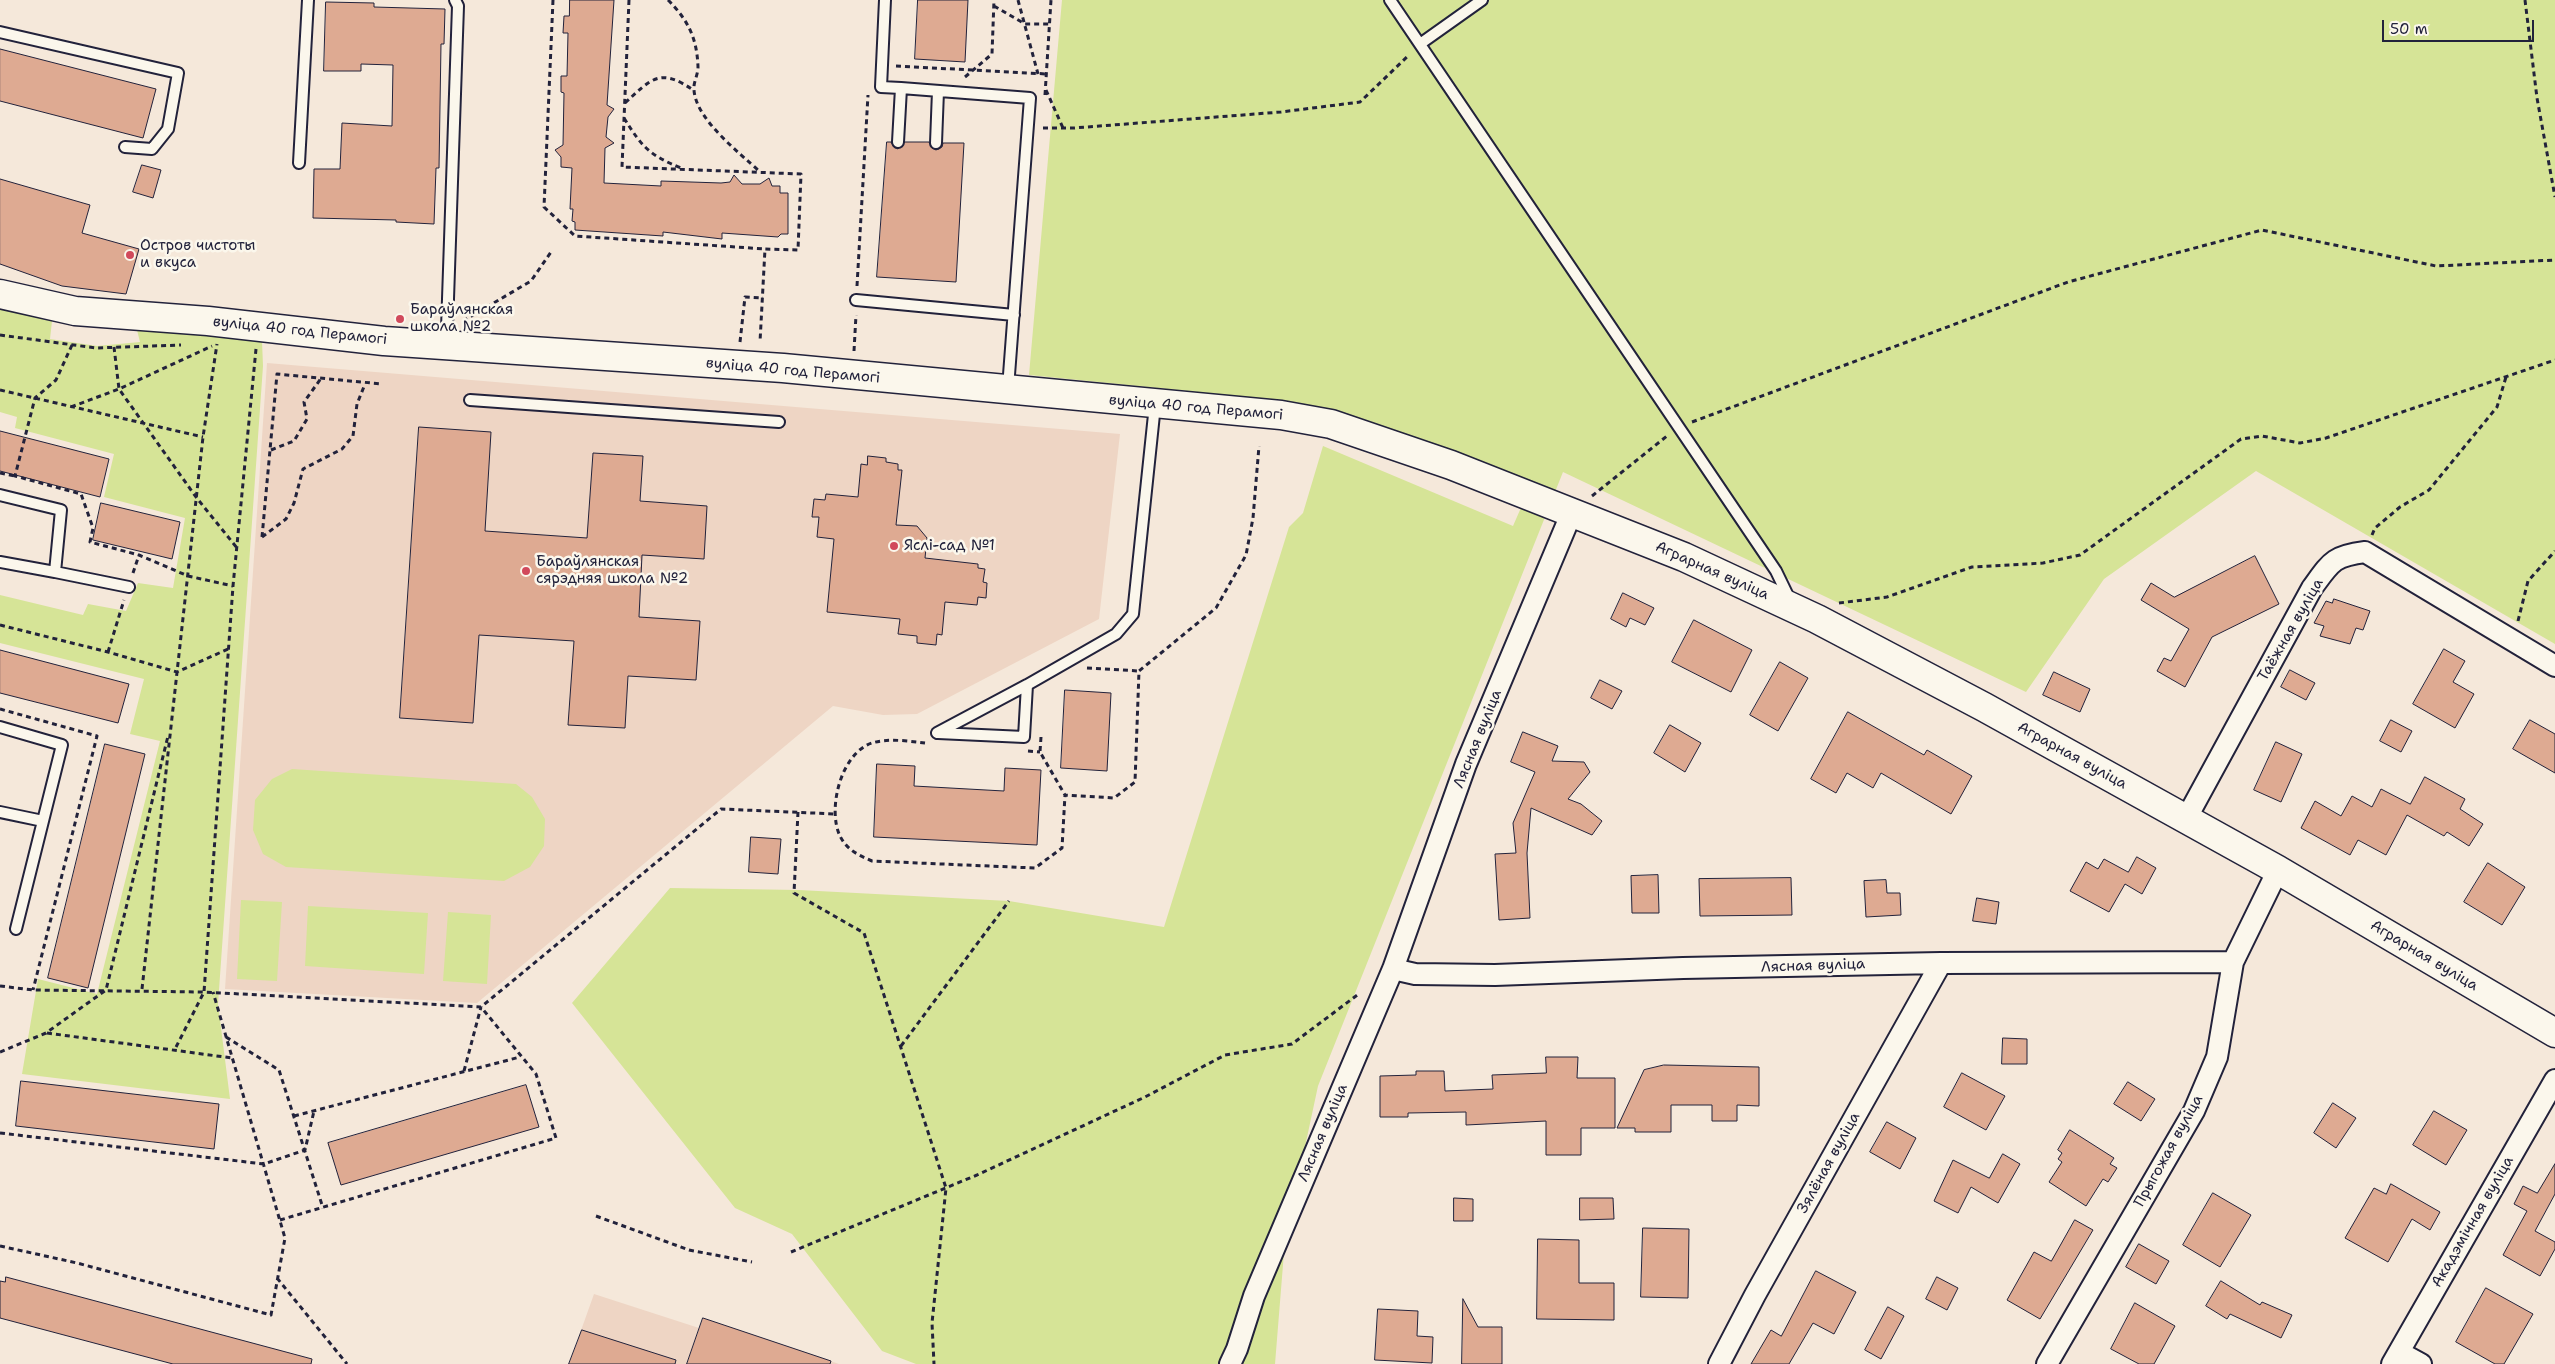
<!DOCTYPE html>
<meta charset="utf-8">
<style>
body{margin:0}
#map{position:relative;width:2555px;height:1364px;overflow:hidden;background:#f5e8da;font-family:"Shantell Sans",sans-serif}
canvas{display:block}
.scale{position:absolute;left:2382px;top:20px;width:152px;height:22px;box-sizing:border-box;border:2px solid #22223b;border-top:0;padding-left:6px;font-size:15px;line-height:18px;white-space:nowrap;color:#22223b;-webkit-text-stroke:4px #fbf7ec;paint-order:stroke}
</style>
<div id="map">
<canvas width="2555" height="1364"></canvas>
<div class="scale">50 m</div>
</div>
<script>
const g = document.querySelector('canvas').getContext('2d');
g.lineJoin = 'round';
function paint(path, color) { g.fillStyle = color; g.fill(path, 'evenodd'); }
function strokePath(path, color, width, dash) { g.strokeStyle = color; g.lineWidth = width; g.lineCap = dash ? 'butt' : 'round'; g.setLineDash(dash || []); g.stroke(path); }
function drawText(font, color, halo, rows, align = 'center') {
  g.font = font + ' "Shantell Sans",sans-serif'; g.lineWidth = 5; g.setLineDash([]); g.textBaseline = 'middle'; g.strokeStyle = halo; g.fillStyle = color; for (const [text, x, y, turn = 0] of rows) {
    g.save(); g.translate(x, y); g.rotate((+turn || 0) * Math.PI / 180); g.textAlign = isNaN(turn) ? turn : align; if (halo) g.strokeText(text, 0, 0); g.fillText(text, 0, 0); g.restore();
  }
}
paint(new Path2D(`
 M 267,363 L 1120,434 L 1099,619 L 917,714 L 883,715 L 833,706 L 477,1003 L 225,989 Z
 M 594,1294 L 699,1328 L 703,1318 L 839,1364 L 569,1364 Z`), '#eed5c4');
paint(new Path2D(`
 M 1062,0 L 2555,0 L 2555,644 L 2256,471 L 2104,579 L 2026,692 L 1563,472 L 1318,1086 L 1285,1240 L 1275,1364 L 916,1364 L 882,1351 L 792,1234 L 735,1208 L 572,1003 L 670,888 L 799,890 L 1009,901 L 1164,927 L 1289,527 L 1303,513 L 1323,446 L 1513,526 L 1530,487 L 1346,414 L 1227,395 L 1029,375 Z
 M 0,309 L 52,321 L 50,339 L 97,346 L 140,342 L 136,326 L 262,341 L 263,366 L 218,1004 L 230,1099 L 22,1074 L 38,979 L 97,994 L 160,741 L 130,734 L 144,679 L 0,643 L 0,595 L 83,615 L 88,604 L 126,611 L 138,583 L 173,588 L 185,518 L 104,497 L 114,454 L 15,428 L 17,417 L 0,412 Z
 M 292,769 L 516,784 L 532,797 L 545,819 L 544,846 L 530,867 L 504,881 L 286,867 L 263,854 L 253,830 L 255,800 L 272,779 Z
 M 241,900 L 282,902 L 277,981 L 237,979 Z
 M 308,906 L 428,913 L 424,974 L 305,966 Z
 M 448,912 L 491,915 L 487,984 L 443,981 Z`), '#d6e497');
const building = new Path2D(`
 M 570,0 L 614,0 L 607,105 L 614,109 L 608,117 L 606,137 L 614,143 L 605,148 L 604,183 L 661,186 L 661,181 L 721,183 L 730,182 L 734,175 L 742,184 L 760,184 L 769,178 L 772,186 L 780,186 L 780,193 L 788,193 L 788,234 L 781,234 L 778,237 L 722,233 L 722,239 L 663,232 L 663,236 L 575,230 L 575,222 L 572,221 L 573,209 L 570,209 L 572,168 L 561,167 L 561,157 L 555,150 L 563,145 L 564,93 L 561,92 L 561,76 L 567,76 L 568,33 L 563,33 L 564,16 L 569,16 Z
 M 918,0 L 968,0 L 965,62 L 915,59 Z
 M 326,2 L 374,3 L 374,7 L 445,9 L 444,44 L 441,44 L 439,168 L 436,168 L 434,224 L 396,222 L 396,220 L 313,218 L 314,169 L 340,169 L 342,123 L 392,126 L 393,65 L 361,64 L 361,71 L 324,71 Z
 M 0,49 L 156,89 L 143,138 L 0,101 Z
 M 887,142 L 891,142 L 894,147 L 898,149 L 905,142 L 929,142 L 932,148 L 936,150 L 942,147 L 943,143 L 964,143 L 956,282 L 877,277 Z
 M 142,165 L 161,170 L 153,198 L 133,192 Z
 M 0,179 L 90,205 L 82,233 L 139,249 L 126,294 L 62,286 L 0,264 Z
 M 419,427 L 491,432 L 485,531 L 587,538 L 593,453 L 643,456 L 640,501 L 707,506 L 704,559 L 642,555 L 639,617 L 700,621 L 696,680 L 628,676 L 625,728 L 568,725 L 574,641 L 479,635 L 473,723 L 400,718 Z
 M 0,431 L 109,459 L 100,497 L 0,471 Z
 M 868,456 L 886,458 L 886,462 L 898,464 L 898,470 L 902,470 L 896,525 L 917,526 L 927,538 L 925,558 L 978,564 L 978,568 L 985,569 L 983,582 L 987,583 L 986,598 L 978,597 L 977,605 L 945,602 L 942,635 L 937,634 L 936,645 L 917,643 L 917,636 L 898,634 L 900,619 L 827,612 L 834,539 L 817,537 L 819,517 L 812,517 L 814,499 L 825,500 L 826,494 L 858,497 L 861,464 L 867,465 Z
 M 101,503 L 180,522 L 172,559 L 93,540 Z
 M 2255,556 L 2279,604 L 2212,637 L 2185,687 L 2157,671 L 2164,658 L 2171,661 L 2189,629 L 2141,600 L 2151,583 L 2174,597 Z
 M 1623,593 L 1654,608 L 1645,625 L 1630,618 L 1626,627 L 1611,619 Z
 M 2334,599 L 2370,611 L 2363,630 L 2356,628 L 2350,644 L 2320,636 L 2324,626 L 2314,623 L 2326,601 L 2332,603 Z
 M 1694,620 L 1752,650 L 1731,692 L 1672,662 Z
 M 2444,649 L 2465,661 L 2453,682 L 2474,694 L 2455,728 L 2413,704 Z
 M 0,650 L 129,684 L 118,723 L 0,693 Z
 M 1780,662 L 1808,678 L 1778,731 L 1750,715 Z
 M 2290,670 L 2315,683 L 2306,700 L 2281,687 Z
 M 2054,672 L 2090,689 L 2080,712 L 2043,695 Z
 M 1600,680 L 1622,691 L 1612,709 L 1591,698 Z
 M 1065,690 L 1111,693 L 1107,771 L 1061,768 Z
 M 1848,712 L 1924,755 L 1927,750 L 1972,776 L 1951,814 L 1881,773 L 1873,788 L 1847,773 L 1836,793 L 1811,779 Z
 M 2391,720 L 2412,731 L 2401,752 L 2380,741 Z
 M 2530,720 L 2555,734 L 2555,773 L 2513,749 Z
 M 1670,725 L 1701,743 L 1685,772 L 1654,753 Z
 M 1523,732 L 1558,746 L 1552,761 L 1584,762 L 1590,772 L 1568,799 L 1581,804 L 1602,821 L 1592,835 L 1531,808 L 1527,853 L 1530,918 L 1499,920 L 1495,854 L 1516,853 L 1513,823 L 1535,772 L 1511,762 Z
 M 2276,742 L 2302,754 L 2281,802 L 2254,790 Z
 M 105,744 L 145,754 L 88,988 L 48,978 Z
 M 877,764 L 915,766 L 914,786 L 1004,791 L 1005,768 L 1041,770 L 1037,845 L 874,837 Z
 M 2425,777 L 2465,799 L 2460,809 L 2483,824 L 2469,846 L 2447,832 L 2444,836 L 2407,815 L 2386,855 L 2358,840 L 2350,855 L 2301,828 L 2315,801 L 2341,816 L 2352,796 L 2372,807 L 2381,789 L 2410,804 Z
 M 751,837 L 781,839 L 778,874 L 749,872 Z
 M 2137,857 L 2156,868 L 2142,894 L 2125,884 L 2109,912 L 2070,891 L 2086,862 L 2098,869 L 2104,859 L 2128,872 Z
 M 2488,863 L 2525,887 L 2502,925 L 2464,902 Z
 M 1658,875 L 1659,913 L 1632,913 L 1631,876 Z
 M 1791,878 L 1792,915 L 1700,916 L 1699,879 Z
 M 1886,880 L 1887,893 L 1900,893 L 1901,915 L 1866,917 L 1864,881 Z
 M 1977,898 L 1999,902 L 1996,924 L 1973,921 Z
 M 2003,1038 L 2027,1039 L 2027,1064 L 2002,1064 Z
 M 1546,1057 L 1578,1057 L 1577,1078 L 1615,1078 L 1615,1128 L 1581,1128 L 1581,1155 L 1546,1155 L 1546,1121 L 1466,1125 L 1466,1112 L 1408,1113 L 1408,1117 L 1380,1117 L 1380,1076 L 1416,1075 L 1416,1071 L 1444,1071 L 1445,1091 L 1493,1089 L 1492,1075 L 1546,1073 Z
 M 1664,1065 L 1759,1067 L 1759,1106 L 1737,1105 L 1737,1121 L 1712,1121 L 1712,1105 L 1671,1105 L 1671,1132 L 1635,1132 L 1635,1128 L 1617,1128 L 1644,1070 Z
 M 1962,1073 L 2005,1096 L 1986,1130 L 1944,1107 Z
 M 21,1081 L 219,1104 L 214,1149 L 16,1126 Z
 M 2128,1082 L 2155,1099 L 2141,1121 L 2114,1104 Z
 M 526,1085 L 539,1127 L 341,1185 L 328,1143 Z
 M 2333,1103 L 2356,1118 L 2336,1148 L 2314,1133 Z
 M 2434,1111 L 2467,1130 L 2446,1165 L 2413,1145 Z
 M 1887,1122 L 1916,1138 L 1900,1169 L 1870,1152 Z
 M 2070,1130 L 2114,1158 L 2110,1164 L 2117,1168 L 2108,1182 L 2103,1179 L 2086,1206 L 2049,1182 L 2062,1162 L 2058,1159 L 2062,1153 L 2058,1150 Z
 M 2003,1154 L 2020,1164 L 1998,1203 L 1971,1187 L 1958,1213 L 1934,1201 L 1953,1160 L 1989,1178 Z
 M 2555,1164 L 2555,1194 L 2535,1231 L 2555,1242 L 2555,1249 L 2540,1276 L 2503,1255 L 2527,1211 L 2514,1204 L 2523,1186 L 2537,1193 Z
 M 2391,1184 L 2440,1212 L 2430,1230 L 2412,1219 L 2388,1262 L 2345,1238 L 2374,1188 L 2386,1194 Z
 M 2213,1193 L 2251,1215 L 2220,1267 L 2183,1245 Z
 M 1454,1198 L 1473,1199 L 1473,1221 L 1454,1221 Z
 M 1580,1198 L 1613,1198 L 1614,1219 L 1580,1220 Z
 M 2075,1220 L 2093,1230 L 2040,1319 L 2007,1300 L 2034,1252 L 2051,1261 Z
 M 1643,1228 L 1689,1229 L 1688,1298 L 1641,1297 Z
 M 1538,1239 L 1579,1240 L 1579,1283 L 1614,1283 L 1614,1320 L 1537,1319 Z
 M 2139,1244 L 2169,1261 L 2156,1284 L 2126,1267 Z
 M 1816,1271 L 1856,1292 L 1834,1334 L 1813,1323 L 1789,1364 L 1751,1364 L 1771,1330 L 1781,1336 Z
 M 6,1277 L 312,1359 L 311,1364 L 173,1364 L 0,1318 L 0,1281 L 5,1282 Z
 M 1937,1277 L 1958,1288 L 1947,1310 L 1926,1299 Z
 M 2221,1281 L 2260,1305 L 2262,1302 L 2292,1315 L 2281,1338 L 2230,1314 L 2227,1319 L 2206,1306 Z
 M 2486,1288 L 2533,1314 L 2504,1364 L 2495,1364 L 2456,1342 Z
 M 1463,1299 L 1478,1327 L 1502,1327 L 1502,1364 L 1462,1364 Z
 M 2135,1303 L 2175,1326 L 2154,1364 L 2139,1364 L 2111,1349 Z
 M 1888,1307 L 1904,1316 L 1881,1359 L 1865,1350 Z
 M 1378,1309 L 1418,1311 L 1417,1336 L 1433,1337 L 1432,1363 L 1375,1360 Z
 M 703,1318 L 831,1361 L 830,1364 L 687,1364 Z
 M 582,1330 L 676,1360 L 675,1364 L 569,1364 Z`);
paint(building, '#deaa92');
strokePath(building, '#22223b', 1);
const lane = new Path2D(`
 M 885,0 L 881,87 L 901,88
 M 1390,0 L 1776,571 L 1790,600
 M 0,32 L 178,73 L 168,129 L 152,149 L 125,147
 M 1420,44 L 1482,0
 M 898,142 L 901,88 L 1030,98 L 1008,388
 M 936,143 L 938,91
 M 299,163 L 308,0
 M 856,300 L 1014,315
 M 448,343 L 447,328 L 458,6 L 455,0
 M 470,400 L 779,422
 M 0,495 L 61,510 L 55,572 L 129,587
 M 0,562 L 55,572
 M 0,727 L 62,745 L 16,929
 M 937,733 L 1027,685 L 1116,634 L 1133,614 L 1155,405
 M 938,733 L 1024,737 L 1027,685
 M 0,812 L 43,821`);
const street = new Path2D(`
 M 2186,819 L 2312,588 C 2331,562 2333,556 2365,552 L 2555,666
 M 1393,969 L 1415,974 L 1495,975 L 1683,968 L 1941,963 L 2233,962
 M 2399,1352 L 2421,1364
 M 1230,1364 L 1237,1349 L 1254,1296 L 1393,969 L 1466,764 L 1572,512
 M 1719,1364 L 1755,1295 L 1941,963
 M 2047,1364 L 2194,1111 L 2217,1057 L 2233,962 L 2278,870
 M 2392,1364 L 2555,1080`);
const secondary = new Path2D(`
 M 0,294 L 75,311 L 208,321 L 384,341 L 783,368 L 1281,415 L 1331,424 L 1451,465 L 1684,557 L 1817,619 L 1984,707 L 2278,870 L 2555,1033`);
strokePath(lane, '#22223b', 14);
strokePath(street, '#22223b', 24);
strokePath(secondary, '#22223b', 31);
strokePath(new Path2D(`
 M 553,0 L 544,207 L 575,236 L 765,249
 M 629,0 L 622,167 L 801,174 L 798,250 L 765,249 L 760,342
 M 668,0 C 688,20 697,38 698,67 C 698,75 693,83 694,90 C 696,120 739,152 760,172
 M 1018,0 L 1038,74
 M 2525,0 L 2537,98 L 2555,197
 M 994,6 L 1025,24 L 1050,24
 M 896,66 L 1047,74
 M 965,77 L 992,54 L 994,0
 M 1046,90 L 1063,128
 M 1045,95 L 1051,0
 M 625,103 C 651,79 660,67 693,90
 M 624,118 C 642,147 649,155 681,168
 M 1043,128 L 1074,128 L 1281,112 L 1360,102 L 1409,55
 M 857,286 L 868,95
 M 463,321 L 531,281 L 551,252
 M 0,335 L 96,348 L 181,345
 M 740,342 L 745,297 L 763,298
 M 72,345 L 56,380 L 35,398 L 15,476 L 81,494 L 93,528 L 90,542 L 139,555 L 188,576 L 233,586
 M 114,347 L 119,389 L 196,497 L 237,548
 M 256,349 L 233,586 L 204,992 L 481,1007 L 721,809 L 836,814
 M 854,351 L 856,315
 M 0,390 L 203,437
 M 71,407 L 119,389 L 212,346
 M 1692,422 L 2068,282 L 2262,230 L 2436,266 L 2555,260
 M 271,450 L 294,441 L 307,419 L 304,402 L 322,377
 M 0,473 L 15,476
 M 1592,496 L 1667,436
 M 2372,535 L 2375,528 L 2400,507 L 2429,490 L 2497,407 L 2506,377
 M 262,537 L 277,374 L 382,384
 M 262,537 L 286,519 L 294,503 L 303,469 L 342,449 L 353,436 L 357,404 L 365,384
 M 133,573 L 139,555
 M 1839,603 L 1887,597 L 1972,567 L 2043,563 L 2080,555 L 2241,439 L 2262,436 L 2300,443 L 2326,438 L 2555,360
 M 2518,621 L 2528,581 L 2555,551
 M 0,625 L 108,652 L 177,672 L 228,649
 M 108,652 L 124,600
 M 1087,668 L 1139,671
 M 0,709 L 97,736 L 33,990
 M 1041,737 L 1040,752 L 1065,795
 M 925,743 C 908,741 888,738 872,743 C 841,753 827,809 840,836 C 847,850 858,855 872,861 L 1035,868 L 1062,848 L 1065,795 L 1114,798 L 1135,782 L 1139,671 L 1216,608 L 1246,555 L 1253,518 L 1259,446
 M 1028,751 L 1040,752
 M 798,812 L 794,893 L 864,933 L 946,1188 L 932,1323 L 934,1364
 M 0,986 L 33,990 L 204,992 L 174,1051
 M 142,989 L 203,437 L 217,344
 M 47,1033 L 232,1058
 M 226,1037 L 279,1070 L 323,1208
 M 901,1046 L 1009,901
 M 0,1052 L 46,1033 L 106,990 L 168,736
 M 464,1071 L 481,1007
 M 294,1116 L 520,1057
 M 0,1133 L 264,1164 L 305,1150 L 314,1111
 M 596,1216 L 689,1250 L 752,1262
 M 280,1220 L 556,1138 L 536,1074 L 481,1007
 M 0,1246 L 77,1263 L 271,1315 L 285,1238 L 213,992
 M 791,1252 L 977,1175 L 1145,1097 L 1225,1055 L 1292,1044 L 1360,993
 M 277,1278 L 347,1364`), '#22223b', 3, [5, 4]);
strokePath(lane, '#fbf7ec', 10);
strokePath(street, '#fbf7ec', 20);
strokePath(secondary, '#fbf7ec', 28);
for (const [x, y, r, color] of [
 [130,255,5,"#d1495b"],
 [400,319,5,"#d1495b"],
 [894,546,5,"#d1495b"],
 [526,571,5,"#d1495b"]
]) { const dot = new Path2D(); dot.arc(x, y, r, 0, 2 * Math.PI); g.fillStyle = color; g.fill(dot); strokePath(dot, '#fbf7ec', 2); }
drawText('15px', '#22223b', '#fbf7ec', [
 ["Остров чистоты",140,246],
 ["и вкуса",140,263],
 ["Бараўлянская",410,310],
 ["школа №2",410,327],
 ["Яслі-сад №1",904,546],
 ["Бараўлянская",536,562],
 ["сярэдняя школа №2",536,579]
], 'left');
drawText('15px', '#22223b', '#fbf7ec', [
 ["вуліца 40 год Перамогі",300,331,6],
 ["вуліца 40 год Перамогі",793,371,5],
 ["вуліца 40 год Перамогі",1196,408,5],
 ["Аграрная вуліца",1712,571,24],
 ["Таёжная вуліца",2291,630,-60],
 ["Лясная вуліца",1478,739,-68],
 ["Аграрная вуліца",2072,756,29],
 ["Аграрная вуліца",2424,956,31],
 ["Лясная вуліца",1813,966,-2],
 ["Лясная вуліца",1323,1133,-67],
 ["Прыгожая вуліца",2169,1151,-61],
 ["Зялёная вуліца",1829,1163,-61],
 ["Акадэмічная вуліца",2473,1222,-60]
]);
</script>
